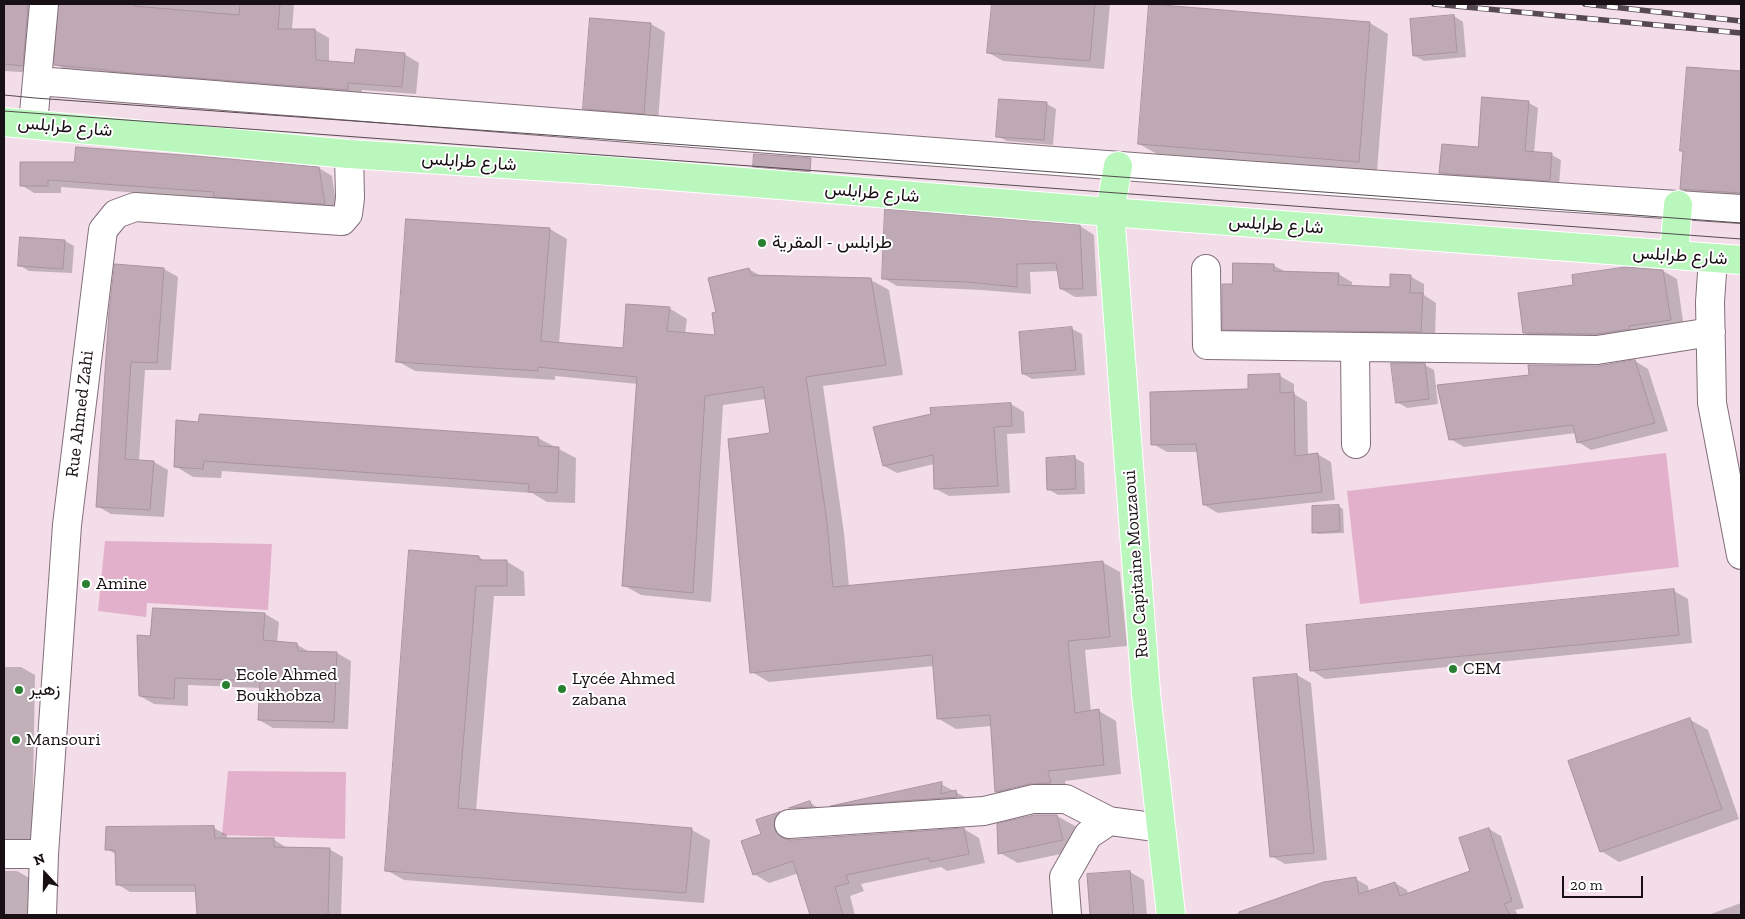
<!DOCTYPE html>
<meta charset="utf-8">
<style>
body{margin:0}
#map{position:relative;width:1745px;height:919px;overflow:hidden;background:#f3dde8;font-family:"Zilla Slab",serif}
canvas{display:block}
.frame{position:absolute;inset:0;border:5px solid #181014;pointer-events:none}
.north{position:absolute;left:20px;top:849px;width:50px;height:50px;-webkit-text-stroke:4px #fff;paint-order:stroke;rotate:339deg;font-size:14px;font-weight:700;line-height:20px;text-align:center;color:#181014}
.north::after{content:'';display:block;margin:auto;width:18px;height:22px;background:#181014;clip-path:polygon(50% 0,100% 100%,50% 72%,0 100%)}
.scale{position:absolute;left:1562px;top:876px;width:81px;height:22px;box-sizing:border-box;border:2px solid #181014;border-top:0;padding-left:6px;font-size:15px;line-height:18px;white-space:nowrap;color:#181014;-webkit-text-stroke:4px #fff;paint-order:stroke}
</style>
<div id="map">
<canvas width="1745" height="919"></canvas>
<div class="frame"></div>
<div class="north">N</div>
<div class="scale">20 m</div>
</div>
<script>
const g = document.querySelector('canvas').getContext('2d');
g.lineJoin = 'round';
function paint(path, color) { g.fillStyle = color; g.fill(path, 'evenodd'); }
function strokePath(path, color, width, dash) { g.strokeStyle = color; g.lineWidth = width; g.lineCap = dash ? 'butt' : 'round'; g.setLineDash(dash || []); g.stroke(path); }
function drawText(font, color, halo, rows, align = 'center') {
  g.font = font + ' "Zilla Slab",Vazirmatn,serif'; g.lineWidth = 4; g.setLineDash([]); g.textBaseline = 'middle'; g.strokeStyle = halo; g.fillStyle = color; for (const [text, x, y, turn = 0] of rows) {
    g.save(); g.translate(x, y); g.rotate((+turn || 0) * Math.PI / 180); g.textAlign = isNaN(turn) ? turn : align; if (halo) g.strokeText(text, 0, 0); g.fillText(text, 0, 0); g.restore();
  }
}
paint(new Path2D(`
 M 1666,453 L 1679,567 L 1360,604 L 1347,491 Z
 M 105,541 L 272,544 L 268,610 L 147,603 L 146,617 L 98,611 Z
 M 228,771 L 346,772 L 345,839 L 222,835 Z`), '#e3b0cc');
paint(new Path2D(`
 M 4,4 L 45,4 L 37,73 L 4,71 Z
 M 61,4 L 294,4 L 292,30 L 315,30 L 329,38 L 329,62 L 356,64 L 404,54 L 419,63 L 416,94 L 362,90 L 361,97 L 70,72 L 55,64 Z
 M 993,4 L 1110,4 L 1104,69 L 1003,61 L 989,53 Z
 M 1454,16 L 1463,22 L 1466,57 L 1424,61 L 1415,56 Z
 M 1370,23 L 1388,34 L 1377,171 L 1157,154 L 1139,144 Z
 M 651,24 L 665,32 L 658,121 L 598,116 L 584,108 Z
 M 1688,68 L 1741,73 L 1741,200 L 1695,197 L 1681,189 L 1684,152 L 1681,150 Z
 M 1484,99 L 1529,103 L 1538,108 L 1534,153 L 1552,155 L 1561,160 L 1559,185 L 1450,178 L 1441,172 L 1480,149 Z
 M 1000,100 L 1047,104 L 1056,109 L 1053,145 L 1007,141 L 997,136 Z
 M 21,163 L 319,168 L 332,176 L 337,211 L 228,204 L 219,199 L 61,187 L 61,193 L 34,193 L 21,185 Z
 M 407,220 L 550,229 L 567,239 L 559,344 L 624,349 L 669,308 L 687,319 L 685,334 L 717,336 L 718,314 L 749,269 L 762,277 L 871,280 L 889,290 L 903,375 L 823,386 L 844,533 L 849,587 L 1102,562 L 1120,572 L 1127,646 L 1085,650 L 1091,712 L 1099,711 L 1116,721 L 1121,774 L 1065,781 L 1067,793 L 1013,802 L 996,792 L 992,726 L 956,729 L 939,719 L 934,666 L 769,682 L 752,672 L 772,434 L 766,399 L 723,405 L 711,602 L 641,595 L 623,585 L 638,384 L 555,376 L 555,380 L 415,371 L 397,361 ZM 1035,781 L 1036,784 L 1011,790 L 1011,787 Z
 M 1080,226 L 1094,235 L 1097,296 L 1075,297 L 1061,289 L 1058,271 L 1030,272 L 1031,294 L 981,290 L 897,286 L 883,278 Z
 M 65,241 L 74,246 L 72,273 L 29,271 L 19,265 Z
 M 1273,265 L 1286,272 L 1338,274 L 1352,282 L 1352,287 L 1391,288 L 1410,276 L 1424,284 L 1424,295 L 1436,303 L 1435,339 L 1238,337 L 1224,329 L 1233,285 Z
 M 116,266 L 164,269 L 178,277 L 171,370 L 145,370 L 139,461 L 154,462 L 168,470 L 164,517 L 111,514 L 97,506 Z
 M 1663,271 L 1677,279 L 1684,328 L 1643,333 L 1539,341 L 1525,333 Z
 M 1072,329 L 1082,334 L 1085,375 L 1032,379 L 1023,374 Z
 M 1635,361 L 1648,369 L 1668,431 L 1591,450 L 1578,442 L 1576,433 L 1464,447 L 1450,439 L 1530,376 Z
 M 1425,365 L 1434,370 L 1438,404 L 1407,408 L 1397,402 Z
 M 1280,376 L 1294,384 L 1294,394 L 1307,402 L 1308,455 L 1317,454 L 1331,462 L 1335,500 L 1218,513 L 1204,505 L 1198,452 L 1167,452 L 1153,444 L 1249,390 Z
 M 1011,404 L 1024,412 L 1025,433 L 1007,434 L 1010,493 L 949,496 L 936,489 L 934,464 L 897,473 L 884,466 Z
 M 199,423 L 538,438 L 576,458 L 575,503 L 547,502 L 532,493 L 222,471 L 221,478 L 193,477 L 175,466 Z
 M 1075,458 L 1084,463 L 1085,494 L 1058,495 L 1048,489 L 1047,459 Z
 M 1338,506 L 1343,509 L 1344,533 L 1318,534 L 1314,532 Z
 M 479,557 L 485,561 L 506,561 L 524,572 L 525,596 L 494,596 L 476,811 L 692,830 L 710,840 L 704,903 L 404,880 L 386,870 Z
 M 1674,591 L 1688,599 L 1692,643 L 1325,679 L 1311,670 Z
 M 265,614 L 279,622 L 277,643 L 296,644 L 311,653 L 337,653 L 351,661 L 348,729 L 273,728 L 259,720 L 261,688 L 188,685 L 188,706 L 154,704 L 140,696 L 152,637 Z
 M 4,667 L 21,667 L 35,675 L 32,846 L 4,856 Z
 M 1297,675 L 1311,683 L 1327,860 L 1285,864 L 1271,856 Z
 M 1689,719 L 1708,730 L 1739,819 L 1619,862 L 1601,851 Z
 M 941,784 L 974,802 L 850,815 L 834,806 Z
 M 810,803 L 824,811 L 805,816 L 792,809 Z
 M 780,813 L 794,822 L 789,834 L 791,841 L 964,829 L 979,838 L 985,863 L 947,871 L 941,867 L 861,884 L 864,891 L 850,896 L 855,915 L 812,915 L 799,873 L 769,883 L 754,874 L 763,835 L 758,821 Z
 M 1057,816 L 1075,826 L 1080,850 L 1018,863 L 1000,853 Z
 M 214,828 L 227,835 L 227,840 L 273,839 L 287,848 L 329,849 L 343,857 L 341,915 L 198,915 L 197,892 L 130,892 L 117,884 L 117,855 L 107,849 Z
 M 1489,829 L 1501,836 L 1524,908 L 1515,910 L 1518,915 L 1233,915 L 1325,883 L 1356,879 L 1368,886 L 1369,892 L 1395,883 L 1407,890 L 1408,894 L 1472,871 Z
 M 4,869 L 4,871 L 17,871 L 31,879 L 33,915 L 4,915 Z
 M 1130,872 L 1144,880 L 1147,915 L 1091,915 L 1088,875 Z
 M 1741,903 L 1741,915 L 1708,915 Z`), '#0003');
const building = new Path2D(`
 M 4,4 L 28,4 L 23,66 L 4,64 Z
 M 59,4 L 134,4 L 134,6 L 239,15 L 240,4 L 280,4 L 278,29 L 315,29 L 316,60 L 354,63 L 356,49 L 405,53 L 402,87 L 348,83 L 348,90 L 108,71 L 108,70 L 54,65 Z
 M 992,4 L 1095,4 L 1090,61 L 987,53 Z
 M 1149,4 L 1370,22 L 1359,162 L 1138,144 Z
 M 1454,15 L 1457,52 L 1413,56 L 1410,19 Z
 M 590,18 L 651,23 L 644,114 L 583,109 Z
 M 1687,67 L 1741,71 L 1741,193 L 1680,189 L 1683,151 L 1680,151 Z
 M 1482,97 L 1529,101 L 1525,151 L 1552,153 L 1550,181 L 1439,173 L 1442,144 L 1478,147 Z
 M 999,99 L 1047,102 L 1044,140 L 996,137 Z
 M 76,147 L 196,156 L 319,167 L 325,204 L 213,197 L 214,192 L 48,180 L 48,186 L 20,186 L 20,162 L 74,162 Z
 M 754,154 L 811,158 L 810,172 L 753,167 Z
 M 885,209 L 1080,225 L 1083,289 L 1060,289 L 1056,263 L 1017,264 L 1017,287 L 966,282 L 882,279 Z
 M 406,219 L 550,228 L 541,341 L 623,348 L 626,304 L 670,307 L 667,331 L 715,335 L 712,313 L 716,312 L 708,278 L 749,268 L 751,275 L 871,278 L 886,365 L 806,377 L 827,522 L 833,587 L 1103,561 L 1110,637 L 1068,641 L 1075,713 L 1099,709 L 1104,765 L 1048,771 L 1051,783 L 1030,784 L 995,792 L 990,715 L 937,719 L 932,655 L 750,673 L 728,439 L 770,433 L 763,387 L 705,396 L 693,593 L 622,586 L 637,377 L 538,367 L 538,371 L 396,362 Z
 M 20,237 L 65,240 L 63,269 L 18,266 Z
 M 1233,263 L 1274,264 L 1274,271 L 1339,273 L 1338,285 L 1390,287 L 1390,274 L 1411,275 L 1410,293 L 1423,293 L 1421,332 L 1222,330 L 1222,284 L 1232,284 Z
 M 115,264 L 164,268 L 157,363 L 131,362 L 125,459 L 154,461 L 150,510 L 96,507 L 109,312 Z
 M 1626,267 L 1663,270 L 1671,320 L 1629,326 L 1630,329 L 1596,334 L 1523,333 L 1518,293 L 1573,285 L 1572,275 Z
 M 1072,327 L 1076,370 L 1022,374 L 1019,332 Z
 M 1635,360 L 1655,423 L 1577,443 L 1573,425 L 1449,440 L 1437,385 L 1529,375 L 1528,365 L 1597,366 Z
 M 1391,363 L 1425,363 L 1429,399 L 1396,403 Z
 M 1280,374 L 1280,393 L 1294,392 L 1295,456 L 1318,453 L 1322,492 L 1203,505 L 1196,444 L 1151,445 L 1150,392 L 1248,389 L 1248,375 Z
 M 1011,403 L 1012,426 L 994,427 L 998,486 L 934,489 L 933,455 L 883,466 L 873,427 L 931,414 L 930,408 Z
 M 200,414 L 538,437 L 539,446 L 559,447 L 557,493 L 528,492 L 529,484 L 204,461 L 203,469 L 174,467 L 176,420 L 198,422 Z
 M 1075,456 L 1076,489 L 1047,490 L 1046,458 Z
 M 1339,505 L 1340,531 L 1312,533 L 1312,506 Z
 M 409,550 L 479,556 L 479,560 L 507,560 L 507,586 L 476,586 L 458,808 L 692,828 L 686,893 L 385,871 Z
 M 1674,589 L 1679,635 L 1310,671 L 1306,625 Z
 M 153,608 L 265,613 L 263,640 L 297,643 L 298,651 L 337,652 L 334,722 L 258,720 L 260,681 L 175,678 L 174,699 L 139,696 L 137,635 L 150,636 Z
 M 1297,674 L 1314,853 L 1270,857 L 1253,678 Z
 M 1690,718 L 1722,809 L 1600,852 L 1568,761 Z
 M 942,782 L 941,794 L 956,790 L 957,797 L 831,806 Z
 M 810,801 L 812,807 L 789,808 Z
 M 780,812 L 775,818 L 774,826 L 776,833 L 783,838 L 790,840 L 964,828 L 969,854 L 930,862 L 929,858 L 846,875 L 849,883 L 835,887 L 843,915 L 810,915 L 793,861 L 753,875 L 741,841 L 761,834 L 756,820 Z
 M 1035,815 L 1057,815 L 1063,840 L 998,854 L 997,824 Z
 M 214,826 L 215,838 L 274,838 L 274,847 L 330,848 L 328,915 L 197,915 L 195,885 L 116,885 L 115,850 L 105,850 L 106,827 Z
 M 1489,828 L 1512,901 L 1504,904 L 1510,915 L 1240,915 L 1239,912 L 1324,882 L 1356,877 L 1359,894 L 1395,882 L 1400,896 L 1470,871 L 1459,838 Z
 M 1130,871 L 1134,915 L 1090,915 L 1087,874 Z`);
paint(building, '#bea9b4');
strokePath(building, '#a8939e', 1);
const minor = new Path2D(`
 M 37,81 C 605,126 1173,173 1741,209
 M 33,124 L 44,4
 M 1713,258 L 1710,302 L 1712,403 L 1741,555
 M 1206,269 L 1207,345 L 1597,350 L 1711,332
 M 1355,347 L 1356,444
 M 789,824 L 984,811 L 1033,799 L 1066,799 L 1109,821 L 1161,828
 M 4,854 L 44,854
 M 42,915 L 44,854 L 67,525 L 103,230 L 116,214 L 135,207 L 342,221 L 348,214 L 350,198 L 349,154
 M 1067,915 L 1064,877 L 1088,835 L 1109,821`);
const major = new Path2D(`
 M 4,122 L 349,154 L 597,170 L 1110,212 L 1741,260
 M 1118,166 L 1110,212 L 1146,693 L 1171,915
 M 1674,255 L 1678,205`);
strokePath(minor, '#826e79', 30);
strokePath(major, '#fff', 30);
strokePath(minor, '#fff', 28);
strokePath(major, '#b9f7bc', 28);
strokePath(new Path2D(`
 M 4,95 L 35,98 L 784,152 L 1741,223
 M 4,111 L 1741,239`), '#564a50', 1);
const rail = new Path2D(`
 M 1434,4 L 1741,33
 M 1585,4 L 1741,21`);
strokePath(rail, '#564a50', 5.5);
strokePath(rail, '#fff', 4, [11]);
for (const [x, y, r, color] of [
 [762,243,5,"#278130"],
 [86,584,5,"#278130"],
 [1453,669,5,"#278130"],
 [226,685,5,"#278130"],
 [562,689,5,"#278130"],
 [19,690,5,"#278130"],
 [16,740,5,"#278130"]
]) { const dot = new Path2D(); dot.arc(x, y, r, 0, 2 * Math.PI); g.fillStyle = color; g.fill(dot); strokePath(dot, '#fff', 2); }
drawText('18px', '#181014', '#fff', [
 ["شارع طرابلس",65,127,5],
 ["شارع طرابلس",469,162,4],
 ["شارع طرابلس",872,193,5],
 ["شارع طرابلس",1276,225,4],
 ["شارع طرابلس",1680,256,4],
 ["Rue Ahmed Zahi",80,414,-83],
 ["Rue Capitaine Mouzaoui",1136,564,-94]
]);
drawText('18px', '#181014', '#fff', [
 ["طرابلس - المقرية",772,243],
 ["Amine",96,584],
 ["CEM",1463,669],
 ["Ecole Ahmed",236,675],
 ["Boukhobza",236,696],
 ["Lycée Ahmed",572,679],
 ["zabana",572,700],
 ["زهير",29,690],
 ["Mansouri",26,740]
], 'left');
</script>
